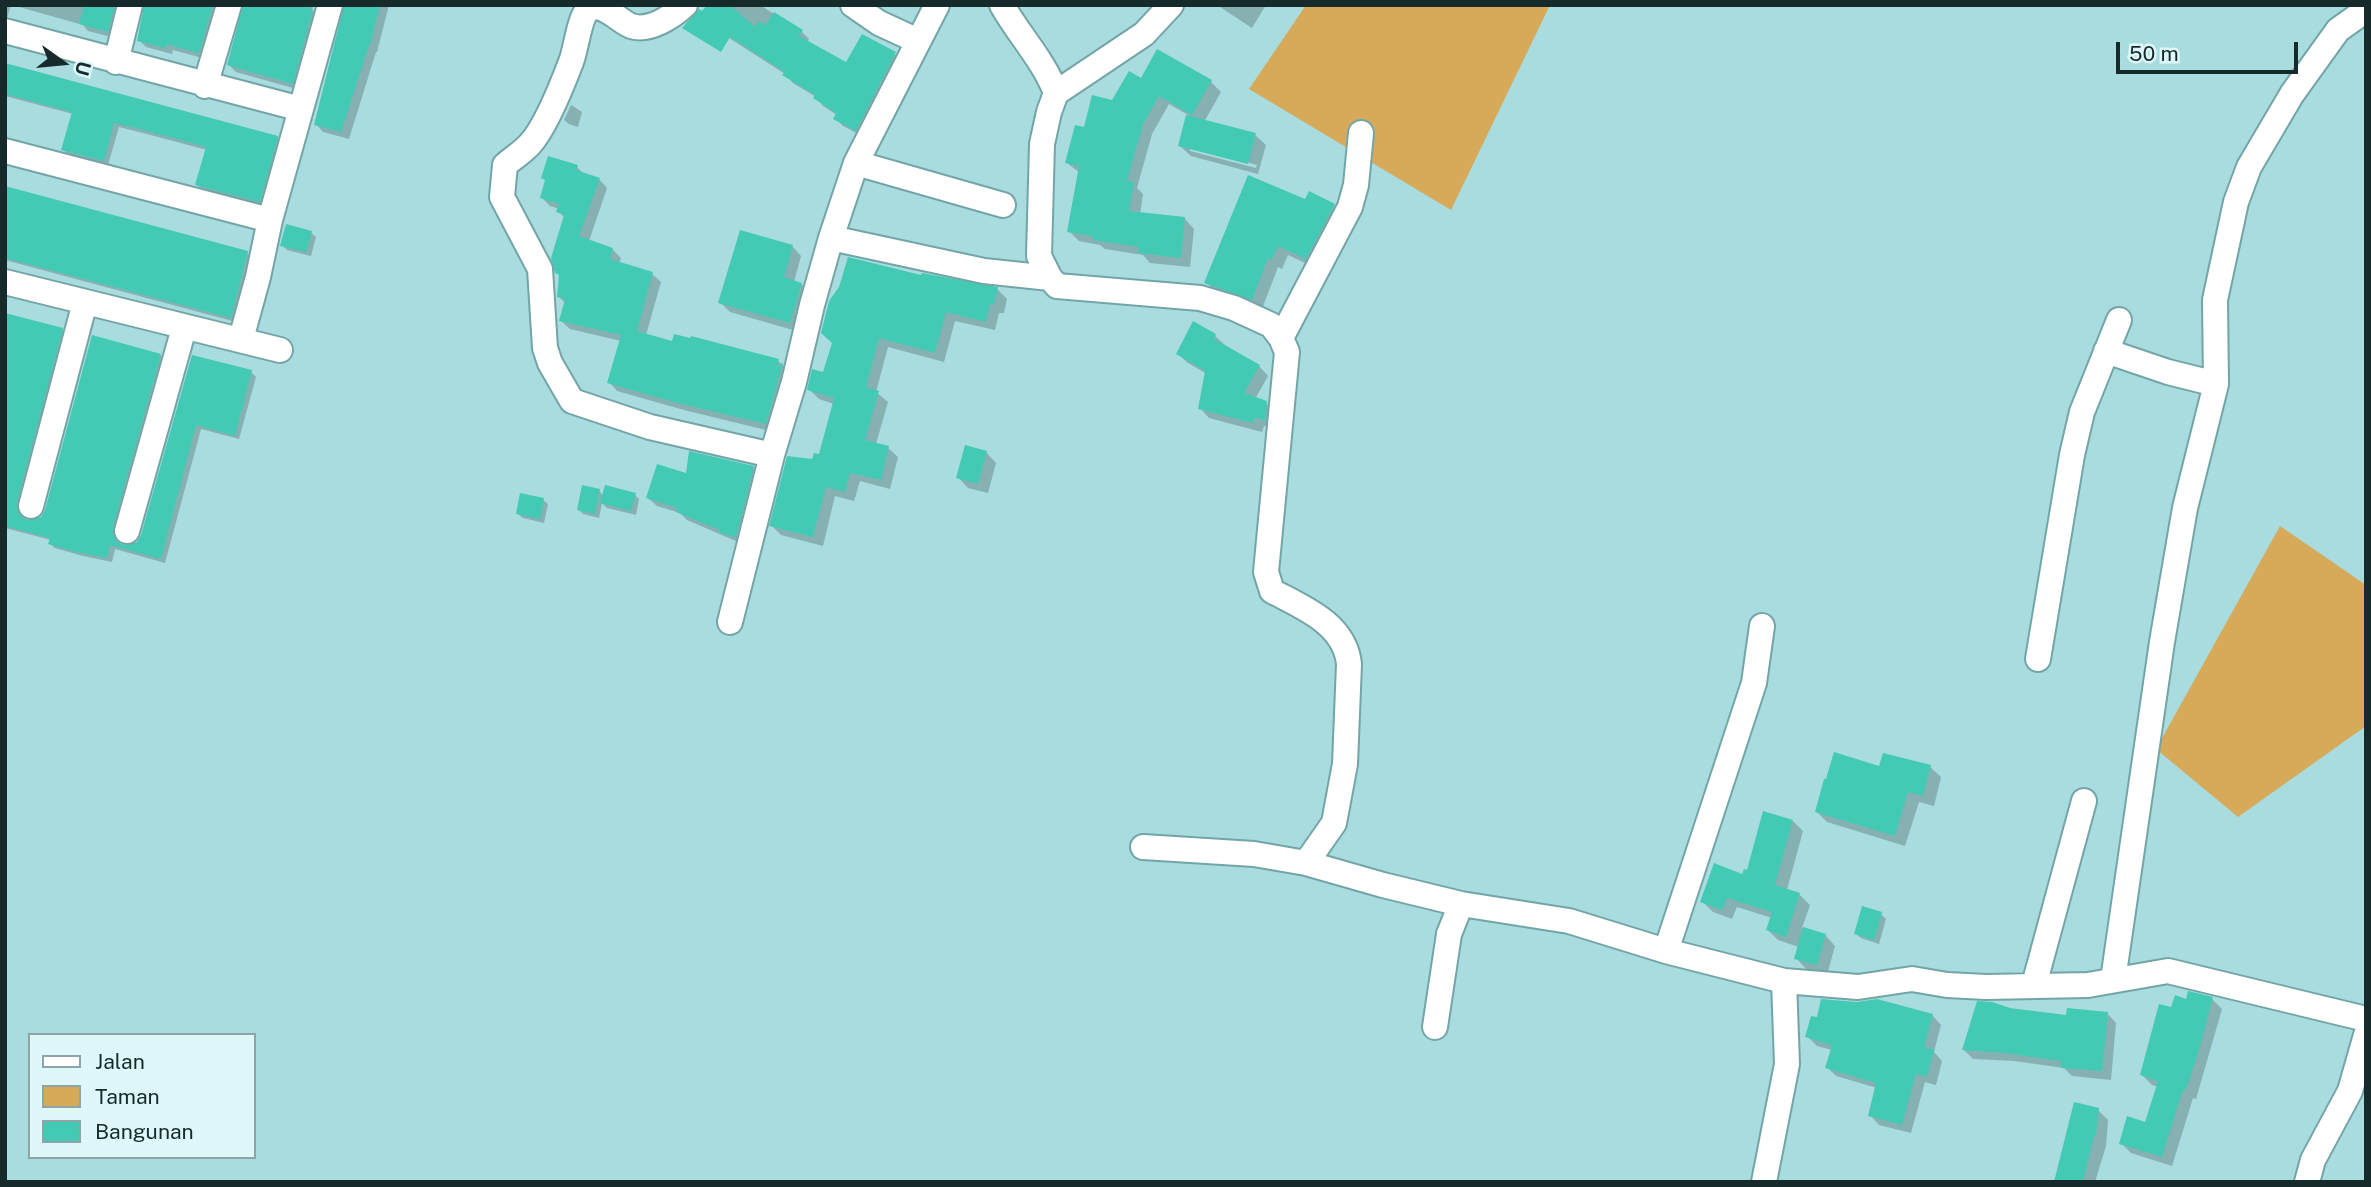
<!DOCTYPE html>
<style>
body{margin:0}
#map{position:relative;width:2371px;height:1187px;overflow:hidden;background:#a8dcdf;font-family:"Public Sans",sans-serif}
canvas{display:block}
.frame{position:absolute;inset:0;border:7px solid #162a2c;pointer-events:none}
.legend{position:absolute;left:28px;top:1033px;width:228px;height:126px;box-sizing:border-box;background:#def7f9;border:2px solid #8ea5a7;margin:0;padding:9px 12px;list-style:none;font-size:21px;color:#162a2c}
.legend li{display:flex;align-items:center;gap:14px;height:35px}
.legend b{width:35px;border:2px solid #8ea5a7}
.north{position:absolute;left:28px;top:28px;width:70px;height:70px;-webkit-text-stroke:5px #def7f9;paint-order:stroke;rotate:105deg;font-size:19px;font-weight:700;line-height:28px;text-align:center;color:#162a2c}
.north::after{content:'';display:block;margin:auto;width:24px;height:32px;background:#162a2c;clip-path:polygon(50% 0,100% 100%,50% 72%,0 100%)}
.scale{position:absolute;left:2116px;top:42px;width:182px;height:32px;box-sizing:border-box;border:4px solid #162a2c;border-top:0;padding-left:9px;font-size:21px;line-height:24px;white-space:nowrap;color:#162a2c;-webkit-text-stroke:5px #def7f9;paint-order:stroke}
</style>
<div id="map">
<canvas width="2371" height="1187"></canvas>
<div class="frame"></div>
<ul class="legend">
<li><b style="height:9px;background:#fff"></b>Jalan</li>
<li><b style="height:19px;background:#d7aa59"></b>Taman</li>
<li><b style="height:19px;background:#43cab4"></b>Bangunan</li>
</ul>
<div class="north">U</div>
<div class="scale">50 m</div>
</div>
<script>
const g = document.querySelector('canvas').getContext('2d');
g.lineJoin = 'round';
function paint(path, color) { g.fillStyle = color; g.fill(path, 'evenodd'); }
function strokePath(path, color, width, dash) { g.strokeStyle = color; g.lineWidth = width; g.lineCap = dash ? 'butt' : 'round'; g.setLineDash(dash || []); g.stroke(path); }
paint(new Path2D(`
 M 1306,5 L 1550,5 L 1451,210 L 1249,89 Z
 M 2280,526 L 2366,585 L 2366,726 L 2238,817 L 2156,749 Z`), '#d7aa59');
paint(new Path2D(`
 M 5,5 L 11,5 L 6,22 L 5,22 Z
 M 12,5 L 125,5 L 115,38 L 88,31 L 83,25 Z
 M 145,5 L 224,5 L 206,59 L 173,50 L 172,54 L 146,47 L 139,40 Z
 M 244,5 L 313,5 L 312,10 L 320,18 L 300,90 L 236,72 L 229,65 Z
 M 345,5 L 389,5 L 377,52 L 376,52 L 349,139 L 323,132 L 316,124 Z
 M 732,5 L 760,5 L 801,31 L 809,39 L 807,43 L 847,65 L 895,54 L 903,62 L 864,137 L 843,126 L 835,118 L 837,115 L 823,106 L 816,97 L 793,83 L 785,74 L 726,36 L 718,28 Z
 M 1217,5 L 1266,5 L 1252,28 Z
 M 1158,52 L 1211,82 L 1221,92 L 1204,122 L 1255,135 L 1266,145 L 1258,174 L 1191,156 L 1180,146 L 1188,115 L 1169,104 L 1152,134 L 1137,188 L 1143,194 L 1140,214 L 1184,218 L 1194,229 L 1190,267 L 1150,263 L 1143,255 L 1105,249 L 1100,245 L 1079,241 L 1069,231 L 1080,173 L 1067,163 L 1086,129 L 1113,102 L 1142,80 ZM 1190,147 L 1257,165 L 1256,168 L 1190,151 Z
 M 5,65 L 277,137 L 282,142 L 264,206 L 202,189 L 197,185 L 207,150 L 143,133 L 119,127 L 108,165 L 68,154 L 63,150 L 73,114 L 5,96 Z
 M 571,105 L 582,112 L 578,127 L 569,124 L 564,120 Z
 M 577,167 L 584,174 L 599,179 L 607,188 L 589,241 L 612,249 L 621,258 L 619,264 L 652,274 L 661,282 L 646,335 L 673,343 L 778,361 L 791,372 L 774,432 L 684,410 L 617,391 L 609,382 L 621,341 L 570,329 L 561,321 L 565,303 L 559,297 L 565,218 L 558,211 L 559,209 L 550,206 L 542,198 L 546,181 L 543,178 Z
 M 5,188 L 247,253 L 252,257 L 236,322 L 5,260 Z
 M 1306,201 L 1334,206 L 1343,216 L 1316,268 L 1288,255 L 1282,269 L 1278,267 L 1262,309 L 1216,292 L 1206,282 Z
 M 311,233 L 316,237 L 311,256 L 287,250 L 282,245 Z
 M 792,246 L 801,256 L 794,282 L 801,284 L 811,294 L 800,332 L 730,312 L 720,302 Z
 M 922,278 L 997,289 L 1007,299 L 1004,313 L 999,313 L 995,330 L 955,321 L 944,362 L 888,347 L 876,392 L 888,402 L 876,444 L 888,448 L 898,457 L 890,489 L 860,481 L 854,501 L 835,496 L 823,546 L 781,535 L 771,525 L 814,461 L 820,456 L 834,404 L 819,399 L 809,389 Z
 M 5,315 L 62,330 L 66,335 L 21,508 L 22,519 L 28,522 L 42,518 L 160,355 L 165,360 L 117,533 L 117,540 L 123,547 L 138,544 L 143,536 L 193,357 L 251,372 L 256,377 L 239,439 L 201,429 L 165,563 L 115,549 L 112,562 L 83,556 L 55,548 L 50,544 L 51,540 L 5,528 Z
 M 1215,336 L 1225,345 L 1259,366 L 1268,376 L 1255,399 L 1266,403 L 1276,413 L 1275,429 L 1264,426 L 1262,432 L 1209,418 L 1200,408 L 1207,374 L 1188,363 L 1178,354 Z
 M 986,452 L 996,463 L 988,493 L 968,488 L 958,477 Z
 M 753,468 L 762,477 L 745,545 L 687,520 L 680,513 L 657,506 L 648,498 L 687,475 Z
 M 599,491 L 604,496 L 635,495 L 639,499 L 636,515 L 607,508 L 602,503 L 599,518 L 583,514 L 579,510 Z
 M 543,500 L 548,504 L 544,523 L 523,518 L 518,514 Z
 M 1930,767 L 1941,777 L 1934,806 L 1919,802 L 1905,846 L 1827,822 L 1817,812 L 1881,768 Z
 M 1793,821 L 1803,831 L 1787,890 L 1799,894 L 1810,905 L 1802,928 L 1825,935 L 1835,946 L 1827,975 L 1806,969 L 1796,958 L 1799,947 L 1778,940 L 1768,930 L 1772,918 L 1737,907 L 1732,919 L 1713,912 L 1702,901 L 1748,873 Z
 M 1881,914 L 1886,919 L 1879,944 L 1861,938 L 1856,934 Z
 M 2212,999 L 2222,1009 L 2196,1099 L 2193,1098 L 2172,1166 L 2131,1153 L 2121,1143 L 2146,1124 L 2158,1087 L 2152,1085 L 2142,1075 L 2172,1010 L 2187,1001 Z
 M 2010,1010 L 2067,1017 L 2107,1013 L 2116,1023 L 2111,1080 L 2072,1076 L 2064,1068 L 2014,1061 L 1973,1059 L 1964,1050 Z
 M 1932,1015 L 1941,1025 L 1934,1052 L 1942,1061 L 1936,1085 L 1925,1082 L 1911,1133 L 1879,1125 L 1870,1115 L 1877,1088 L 1836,1076 L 1827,1067 L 1832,1050 L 1817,1046 L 1807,1036 Z
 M 2098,1110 L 2108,1120 L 2106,1146 L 2095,1182 L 2056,1182 Z`), '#0003');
paint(new Path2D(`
 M 84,5 L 115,5 L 108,32 L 79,24 Z
 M 144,5 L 213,5 L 199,53 L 166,44 L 165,48 L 137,41 Z
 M 243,5 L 299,5 L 313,9 L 293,84 L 227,65 Z
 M 344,5 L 380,5 L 370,46 L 369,45 L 341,132 L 314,125 Z
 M 707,5 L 730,5 L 755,27 L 759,21 L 766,25 L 774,12 L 803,30 L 799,36 L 846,62 L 862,34 L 896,52 L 856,131 L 833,119 L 836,113 L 813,98 L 815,95 L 782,75 L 785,72 L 730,37 L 721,52 L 682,28 L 699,9 L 702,11 Z
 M 1157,49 L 1212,80 L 1192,115 L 1159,96 L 1143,124 L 1127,181 L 1134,182 L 1129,211 L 1185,217 L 1181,258 L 1138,253 L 1139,247 L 1093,240 L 1093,236 L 1067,232 L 1079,166 L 1065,163 L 1075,125 L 1084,127 L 1092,95 L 1112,100 L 1129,71 L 1141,78 Z
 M 5,63 L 278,136 L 260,202 L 195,185 L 206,147 L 136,128 L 114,123 L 104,161 L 61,150 L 72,112 L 5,94 Z
 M 1186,115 L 1256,133 L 1248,164 L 1178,146 Z
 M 548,156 L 578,165 L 576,170 L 600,178 L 579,236 L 613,248 L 610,259 L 653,272 L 637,331 L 672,341 L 674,334 L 690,338 L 691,336 L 779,359 L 777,368 L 783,362 L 766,424 L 674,402 L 607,383 L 621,335 L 559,321 L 565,299 L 557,297 L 559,275 L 555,273 L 551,258 L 564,215 L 556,212 L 559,204 L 540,198 L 545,180 L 541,178 Z
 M 1248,175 L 1305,199 L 1309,191 L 1335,204 L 1306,259 L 1278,246 L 1272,260 L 1268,258 L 1252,300 L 1204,283 Z
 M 5,186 L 248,251 L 231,318 L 5,258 Z
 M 286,224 L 312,231 L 306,252 L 280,246 Z
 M 740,230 L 793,245 L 784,277 L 802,283 L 790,323 L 718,303 Z
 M 848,257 L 921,275 L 922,273 L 998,287 L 994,305 L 990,304 L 986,322 L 946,312 L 935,353 L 879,338 L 866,387 L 879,391 L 865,440 L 889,446 L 881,480 L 850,473 L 845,492 L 826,487 L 813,537 L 769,526 L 787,456 L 812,459 L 814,453 L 819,454 L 834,398 L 807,390 L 812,369 L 823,372 L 832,343 L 821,333 L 829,301 L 839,287 Z
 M 5,313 L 63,328 L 17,502 L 17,509 L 20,516 L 28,520 L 41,517 L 45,510 L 92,335 L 161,354 L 113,527 L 113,534 L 116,541 L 124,545 L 137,542 L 141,535 L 192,355 L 252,370 L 235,436 L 196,425 L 161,559 L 110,545 L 107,558 L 76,552 L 48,544 L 50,538 L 5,526 Z
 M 1193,321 L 1216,334 L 1214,339 L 1260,365 L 1244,393 L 1267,401 L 1265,421 L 1255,417 L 1253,423 L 1198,409 L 1205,371 L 1176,354 Z
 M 965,445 L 987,451 L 978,484 L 956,478 Z
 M 689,451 L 754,466 L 736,537 L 720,533 L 720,530 L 676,512 L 678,508 L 646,498 L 657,464 L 686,473 Z
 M 582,485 L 600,489 L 595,514 L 577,510 Z
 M 605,485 L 636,493 L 631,511 L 600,503 Z
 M 520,493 L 544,498 L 540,519 L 516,514 Z
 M 1834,752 L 1879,766 L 1883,753 L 1931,765 L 1923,796 L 1908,792 L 1895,836 L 1815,812 L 1824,779 L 1826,779 Z
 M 1763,811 L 1793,820 L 1775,885 L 1800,893 L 1786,937 L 1766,930 L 1772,912 L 1727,898 L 1722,910 L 1700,902 L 1714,863 L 1742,874 L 1744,869 L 1747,870 Z
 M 1862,906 L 1882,912 L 1874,940 L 1854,934 Z
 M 1803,927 L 1826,934 L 1817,965 L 1794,959 Z
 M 2188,991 L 2213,997 L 2199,1050 L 2186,1090 L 2183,1089 L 2162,1157 L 2119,1144 L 2127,1116 L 2145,1122 L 2158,1081 L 2140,1075 L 2159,1004 L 2171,1007 L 2175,995 L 2186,999 Z
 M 1821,999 L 1857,1002 L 1877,999 L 1933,1014 L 1924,1047 L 1934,1050 L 1927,1077 L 1916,1074 L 1902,1125 L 1868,1116 L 1876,1083 L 1825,1068 L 1832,1045 L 1805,1037 L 1811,1016 L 1817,1017 Z
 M 1977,1001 L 1992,1002 L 2010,1008 L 2066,1015 L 2067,1008 L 2108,1012 L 2102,1071 L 2061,1068 L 2061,1061 L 2004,1053 L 1962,1050 Z
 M 2074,1102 L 2099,1108 L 2096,1136 L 2094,1136 L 2083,1182 L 2054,1182 Z`), '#43cab4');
const street = new Path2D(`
 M 685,5 C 672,17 649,32 631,26 C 620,22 601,0 588,10 C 579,18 576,50 571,62 C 563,83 545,128 530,144 C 523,152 513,158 505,165 L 502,197 L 540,269 L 545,348 L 550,363 L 572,401 L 650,427 L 772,455
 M 853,5 L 879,23 L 918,41
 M 1002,5 C 1019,35 1044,61 1056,93 L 1049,112 L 1042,144 L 1039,256 L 1050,278 L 1057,286 L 1200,298 L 1234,308 L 1271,325 L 1281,338 L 1287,352 L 1266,572 L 1272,591 C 1304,608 1345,624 1349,664 L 1345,764 L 1334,823 L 1306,863
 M 5,31 L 301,109
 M 116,62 L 130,5
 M 205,86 L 229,5
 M 1056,93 L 1144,34 L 1171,5
 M 5,151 L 270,220
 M 856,163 L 1003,205
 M 831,238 L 984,271 L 1050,278
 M 5,282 L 280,350
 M 1281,338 L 1350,207 L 1356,185 L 1361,133
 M 241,339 L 258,277 L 270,220 L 330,5
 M 2106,351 L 2168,372 L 2216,384
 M 31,506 L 85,302
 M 127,531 L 184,328
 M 730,622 L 772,455 L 794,382 L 812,305 L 831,238 L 856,163 L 937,5
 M 2038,659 L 2072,455 L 2082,412 L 2119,320
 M 1143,847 L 1254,854 L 1306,863 L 1383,885 L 1461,904 L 1569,921 L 1666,951 L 1784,981 L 1858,987 L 1912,979 L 1947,985 L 1986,987 L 2088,985 L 2168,971 L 2366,1019
 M 1666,951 L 1754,683 L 1762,626
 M 2113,980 L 2162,642 L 2185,508 L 2216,384 L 2215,300 L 2236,202 L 2249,167 L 2292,94 L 2338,30 L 2366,10
 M 2034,985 L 2084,801
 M 1435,1027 L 1449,934 L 1461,904
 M 1764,1182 L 1787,1064 L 1784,981
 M 2307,1182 L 2313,1160 L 2350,1091 L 2366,1035`);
strokePath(street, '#73a5a7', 28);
strokePath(street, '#fff', 24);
</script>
